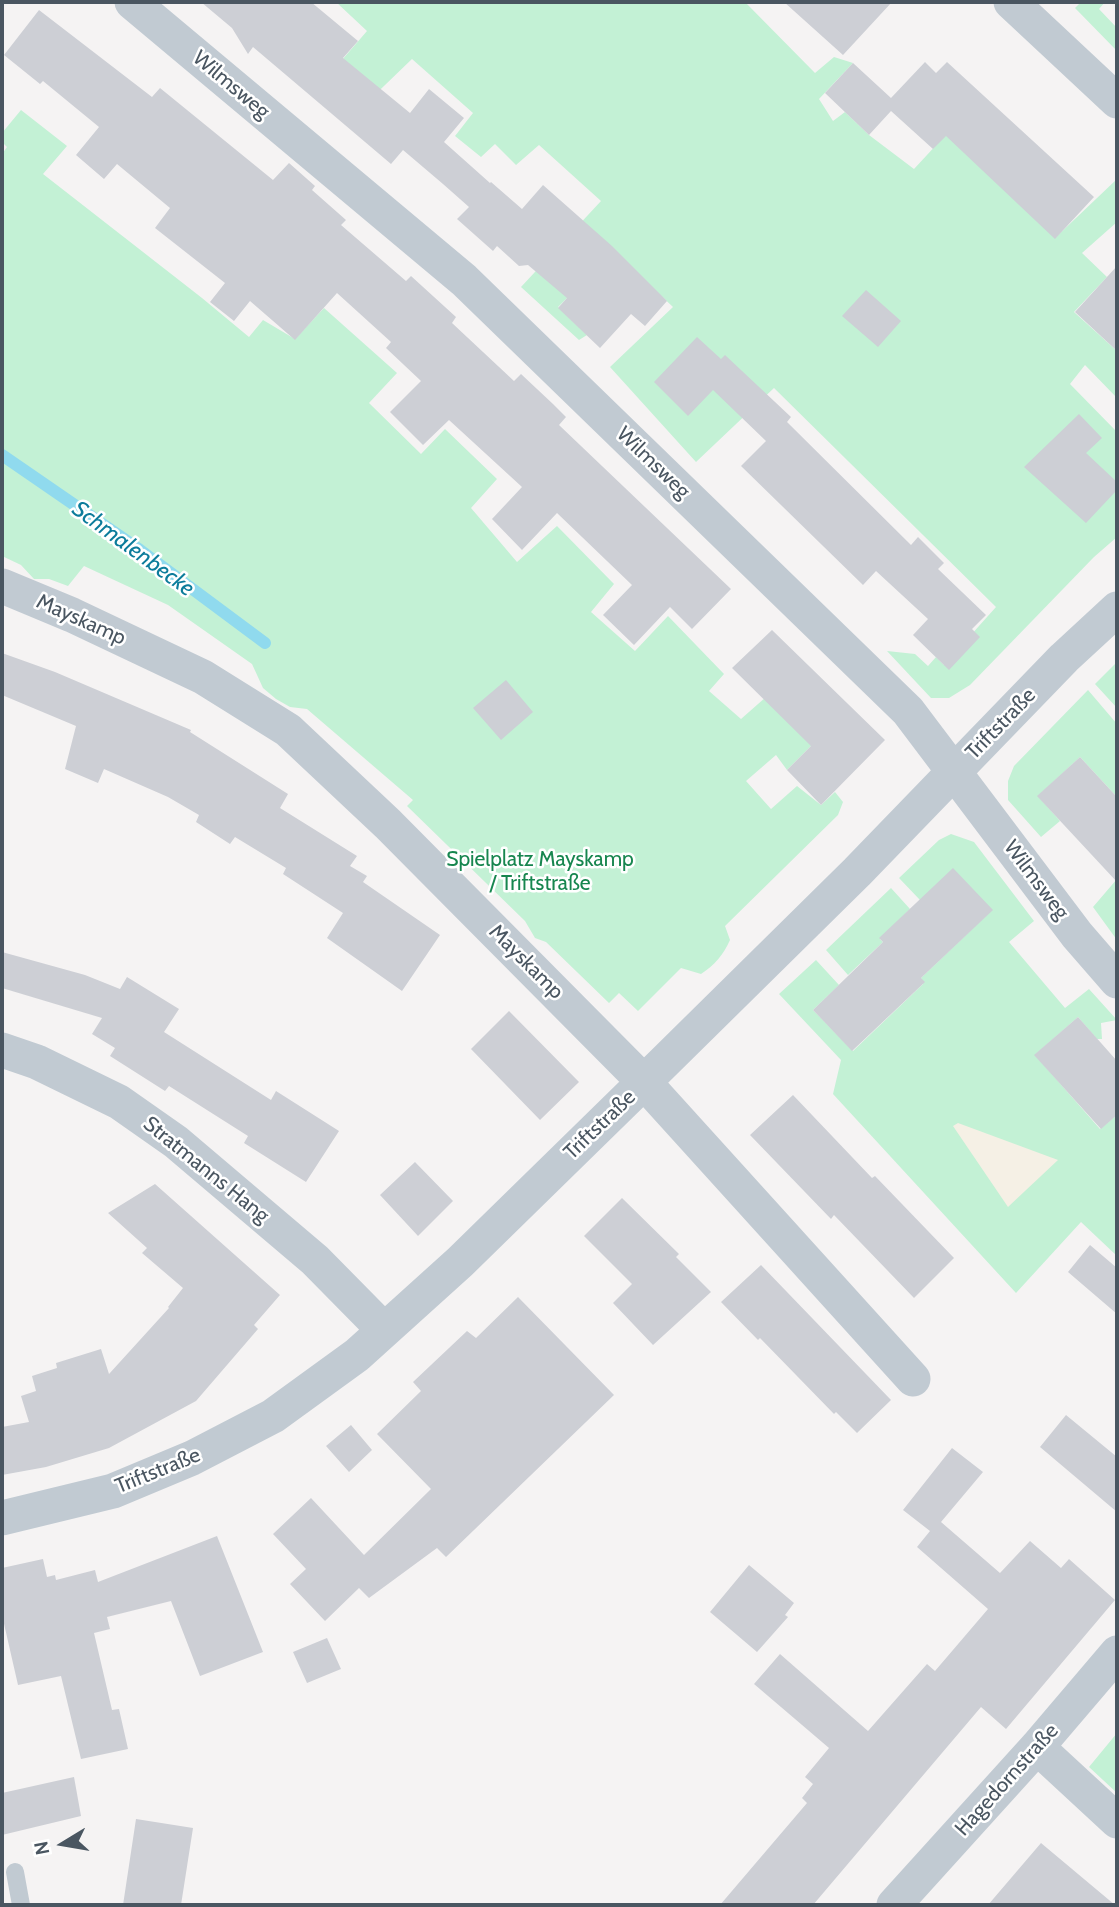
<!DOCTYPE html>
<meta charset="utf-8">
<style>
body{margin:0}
#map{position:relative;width:1119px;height:1907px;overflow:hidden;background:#f5f3f3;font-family:Cabin,sans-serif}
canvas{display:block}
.frame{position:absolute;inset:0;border:4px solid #4a5661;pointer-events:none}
.north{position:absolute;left:28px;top:1809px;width:70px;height:70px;-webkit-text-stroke:5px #fff;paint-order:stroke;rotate:259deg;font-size:19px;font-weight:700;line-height:28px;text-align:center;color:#4a5661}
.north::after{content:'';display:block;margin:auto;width:24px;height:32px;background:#4a5661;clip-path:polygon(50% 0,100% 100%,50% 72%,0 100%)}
</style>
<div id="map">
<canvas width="1119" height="1907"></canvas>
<div class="frame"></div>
<div class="north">N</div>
</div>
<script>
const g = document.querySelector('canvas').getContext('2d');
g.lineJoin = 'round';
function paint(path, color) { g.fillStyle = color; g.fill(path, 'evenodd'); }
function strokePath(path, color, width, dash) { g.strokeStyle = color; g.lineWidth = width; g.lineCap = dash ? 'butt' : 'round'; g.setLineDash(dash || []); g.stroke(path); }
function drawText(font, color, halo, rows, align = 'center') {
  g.font = font + ' Cabin,sans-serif'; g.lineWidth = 5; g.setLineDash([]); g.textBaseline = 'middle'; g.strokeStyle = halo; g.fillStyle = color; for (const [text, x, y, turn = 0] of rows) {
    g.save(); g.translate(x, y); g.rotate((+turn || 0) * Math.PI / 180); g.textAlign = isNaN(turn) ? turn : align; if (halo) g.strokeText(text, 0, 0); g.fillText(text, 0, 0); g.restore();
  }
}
paint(new Path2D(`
 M 336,2 L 745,2 L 815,73 L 834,57 L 853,63 L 819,99 L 833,121 L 845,112 L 869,135 L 914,169 L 952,128 L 1055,238 L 1117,179 L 1117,222 L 1082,253 L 1107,277 L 1074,312 L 1117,351 L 1117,398 L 1085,365 L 1070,384 L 1117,432 L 1117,537 L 1094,557 L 970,685 L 949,698 L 931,698 L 887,651 L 915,654 L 928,666 L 936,657 L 944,665 L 996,607 L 774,388 L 696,462 L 610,367 L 673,307 L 605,243 L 572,293 L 558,307 L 587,335 L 579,340 L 521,287 L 601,201 L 539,145 L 516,165 L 495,144 L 481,157 L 455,136 L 473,113 L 412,59 L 357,112 L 323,82 L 367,31 Z
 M 1081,2 L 1105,2 L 1099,9 L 1117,28 L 1117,51 L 1075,8 Z
 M 21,110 L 67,146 L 43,174 L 202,298 L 249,337 L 263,320 L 295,339 L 324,308 L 397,373 L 369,403 L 421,454 L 445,429 L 497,479 L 471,508 L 517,562 L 557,526 L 614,584 L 591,612 L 635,651 L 668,616 L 724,674 L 709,691 L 741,719 L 783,682 L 818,739 L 787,770 L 776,755 L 746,781 L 771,809 L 797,786 L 821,805 L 835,792 L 843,802 L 838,815 L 725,926 L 730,940 C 723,955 715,965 701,974 L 681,968 L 638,1011 L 619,993 L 609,1003 L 546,942 L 535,938 L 525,921 L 407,806 L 413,800 L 307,709 L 290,707 L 276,699 L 263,688 L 252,664 L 168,605 L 84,566 L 68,586 L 49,579 L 34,579 L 21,565 L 2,556 L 2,154 L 7,147 L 2,142 L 2,133 Z
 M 1117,662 L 1117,708 L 1095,684 Z
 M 1088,690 L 1117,724 L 1117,797 L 1080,757 L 1038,796 L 1060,821 L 1041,837 L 1008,800 L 1008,781 L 1014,766 Z
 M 951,834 L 974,842 L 1034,921 L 1009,942 L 1065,1008 L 1089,989 L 1117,1020 L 1101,1023 L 1102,1039 L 1097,1039 L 1078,1017 L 1035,1055 L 1100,1129 L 1117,1115 L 1117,1256 L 1081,1222 L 1016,1293 L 833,1094 L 841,1060 L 779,994 L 816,960 L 839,985 L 813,1010 L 853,1051 L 923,984 L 921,978 L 992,910 L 920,900 L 899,878 L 939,840 Z
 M 1117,879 L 1117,940 L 1093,907 Z
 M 891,888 L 910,909 L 880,939 L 883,942 L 848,975 L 826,950 Z
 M 1117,1733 L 1117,1793 L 1089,1767 Z`), '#c3f1d5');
paint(new Path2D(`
 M 958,1123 L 1058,1160 L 1008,1207 L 953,1126 Z`), '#f5f0e5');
strokePath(new Path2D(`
 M 2,455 L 140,550 L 265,643`), '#90daee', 12);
paint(new Path2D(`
 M 201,2 L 311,2 L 358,41 L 343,58 L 410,113 L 429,89 L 464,118 L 444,142 L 490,183 L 491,182 L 522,209 L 543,185 L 612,246 L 667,301 L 645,326 L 631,314 L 600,348 L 558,308 L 567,298 L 528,265 L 519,266 L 497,246 L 493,251 L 457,219 L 469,207 L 443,184 L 403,150 L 391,164 L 253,47 L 248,54 L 232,28 Z
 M 784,2 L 892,2 L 843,55 Z
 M 39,10 L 152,97 L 160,88 L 273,180 L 289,163 L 315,186 L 312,190 L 346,220 L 341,225 L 406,281 L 411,276 L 456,317 L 452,323 L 514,381 L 521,374 L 553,404 L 566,417 L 559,425 L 731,589 L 692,629 L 670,607 L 634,645 L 603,615 L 632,585 L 557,513 L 522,550 L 492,519 L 522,487 L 449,420 L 423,445 L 390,412 L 421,381 L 386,348 L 391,342 L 337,293 L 295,340 L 250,301 L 234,321 L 210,302 L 225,283 L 155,228 L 170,208 L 117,164 L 104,179 L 76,155 L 99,127 L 43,81 L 40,84 L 4,55 Z
 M 925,62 L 936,73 L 947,62 L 1094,197 L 1055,239 L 946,136 L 933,149 L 891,111 L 869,135 L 825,93 L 853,63 L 891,98 Z
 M 1117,266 L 1117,351 L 1075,312 Z
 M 866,290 L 901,321 L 878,347 L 842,316 Z
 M 697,337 L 721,359 L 725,355 L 791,417 L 787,422 L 911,545 L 918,537 L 944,563 L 938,569 L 986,615 L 972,629 L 980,637 L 949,670 L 913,635 L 928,619 L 876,571 L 863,585 L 741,466 L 766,441 L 713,390 L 688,416 L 654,382 Z
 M 1079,414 L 1102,438 L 1086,453 L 1117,482 L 1117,490 L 1086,523 L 1024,467 Z
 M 772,630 L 885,740 L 821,805 L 787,770 L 811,746 L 732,668 Z
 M 2,653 L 55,672 L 191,730 L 190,732 L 288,794 L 280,808 L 357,856 L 350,866 L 367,876 L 363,882 L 440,935 L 402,991 L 327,938 L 343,913 L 283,874 L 286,868 L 235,837 L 230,844 L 196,822 L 199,815 L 168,797 L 104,769 L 98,783 L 65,769 L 76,726 L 2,695 Z
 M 506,680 L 533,712 L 501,740 L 473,708 Z
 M 1080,757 L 1117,797 L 1117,882 L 1037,796 Z
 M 953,868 L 993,910 L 921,978 L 925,982 L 852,1051 L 813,1010 L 883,942 L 879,938 Z
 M 2,952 L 85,975 L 120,989 L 127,977 L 179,1009 L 164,1032 L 271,1100 L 276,1091 L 339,1131 L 306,1182 L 244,1143 L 248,1136 L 169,1086 L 165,1091 L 110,1056 L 115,1048 L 92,1034 L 102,1018 L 2,988 Z
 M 509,1011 L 579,1082 L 540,1120 L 471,1049 Z
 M 1078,1017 L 1117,1061 L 1117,1115 L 1101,1129 L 1034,1055 Z
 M 793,1095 L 872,1178 L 875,1176 L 954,1258 L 914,1298 L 834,1215 L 831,1219 L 750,1135 Z
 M 415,1162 L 453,1201 L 418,1236 L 380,1195 Z
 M 155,1184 L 280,1295 L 254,1325 L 258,1329 L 196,1401 L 109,1448 L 46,1467 L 2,1475 L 2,1427 L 29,1422 L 21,1396 L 36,1391 L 32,1376 L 57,1368 L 56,1363 L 101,1349 L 109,1374 L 169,1308 L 168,1307 L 183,1288 L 142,1253 L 147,1248 L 108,1213 Z
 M 622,1198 L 679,1254 L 676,1257 L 711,1292 L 653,1345 L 613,1303 L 632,1284 L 584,1236 Z
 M 1090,1245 L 1117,1268 L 1117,1314 L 1068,1272 Z
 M 761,1265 L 891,1400 L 857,1433 L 836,1412 L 834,1414 L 760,1338 L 758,1340 L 721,1302 Z
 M 518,1297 L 614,1395 L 446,1557 L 437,1548 L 369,1598 L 359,1588 L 325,1621 L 290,1584 L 306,1569 L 273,1534 L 311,1498 L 364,1555 L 431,1489 L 377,1434 L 421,1391 L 413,1382 L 467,1331 L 476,1338 Z
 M 1066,1415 L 1117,1457 L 1117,1512 L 1040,1447 Z
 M 351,1425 L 372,1450 L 349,1472 L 326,1446 Z
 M 952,1448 L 983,1472 L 941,1522 L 1000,1573 L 1030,1541 L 1061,1568 L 1069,1559 L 1115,1600 L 1006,1729 L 981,1707 L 813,1905 L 720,1905 L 807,1803 L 802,1798 L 813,1784 L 805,1777 L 829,1748 L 754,1684 L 780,1654 L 868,1731 L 927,1664 L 935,1671 L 988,1609 L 917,1547 L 930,1531 L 903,1510 Z
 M 217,1536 L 263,1652 L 200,1676 L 171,1601 L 107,1617 L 110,1629 L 94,1633 L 112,1710 L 119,1709 L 128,1749 L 81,1759 L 61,1676 L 18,1685 L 2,1615 L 2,1568 L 43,1559 L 47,1577 L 55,1575 L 56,1580 L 95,1570 L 98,1582 Z
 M 749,1565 L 794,1603 L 785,1615 L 788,1617 L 757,1652 L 710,1612 Z
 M 327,1638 L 341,1669 L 307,1683 L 293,1652 Z
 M 74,1777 L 81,1816 L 2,1835 L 2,1793 Z
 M 136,1819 L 193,1828 L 181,1905 L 123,1905 Z
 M 1041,1843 L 1115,1905 L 988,1905 Z`), '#cdcfd5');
strokePath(new Path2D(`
 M 15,1872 L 21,1905`), '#c1cad2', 18);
strokePath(new Path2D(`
 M 132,2 L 464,280 L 908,711 L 1077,935 L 1117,981
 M 1011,2 L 1117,101
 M 2,586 L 72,615 L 203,677 L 288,730 L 388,824 L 644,1082 L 913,1379
 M 2,1050 L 37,1062 L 119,1102 L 176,1142 L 315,1260 L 384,1330
 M 2,1518 L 113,1491 L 192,1458 L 273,1416 L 357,1355 L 460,1262 L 644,1082 L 857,872 L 1064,658 L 1117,609
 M 1037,1747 L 1117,1821
 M 894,1905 L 1037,1747 L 1117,1653`), '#c1cad2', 35);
drawText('21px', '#4a5661', '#fff', [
 ["Wilmsweg",231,85,40],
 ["Wilmsweg",653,463,44],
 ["Mayskamp",81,620,24],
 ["Triftstraße",1001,724,-46],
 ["Wilmsweg",1036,880,53],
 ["Mayskamp",526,962,45],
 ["Triftstraße",600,1125,-44],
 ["Stratmanns Hang",206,1170,39],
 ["Triftstraße",158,1471,-22],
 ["Hagedornstraße",1007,1780,-48]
]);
drawText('21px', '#17864f', '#fff', [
 ["Spielplatz Mayskamp",540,860],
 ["/ Triftstraße",540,884]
]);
drawText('italic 23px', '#0c7c9b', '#fff', [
 ["Schmalenbecke",133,549,36]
]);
</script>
